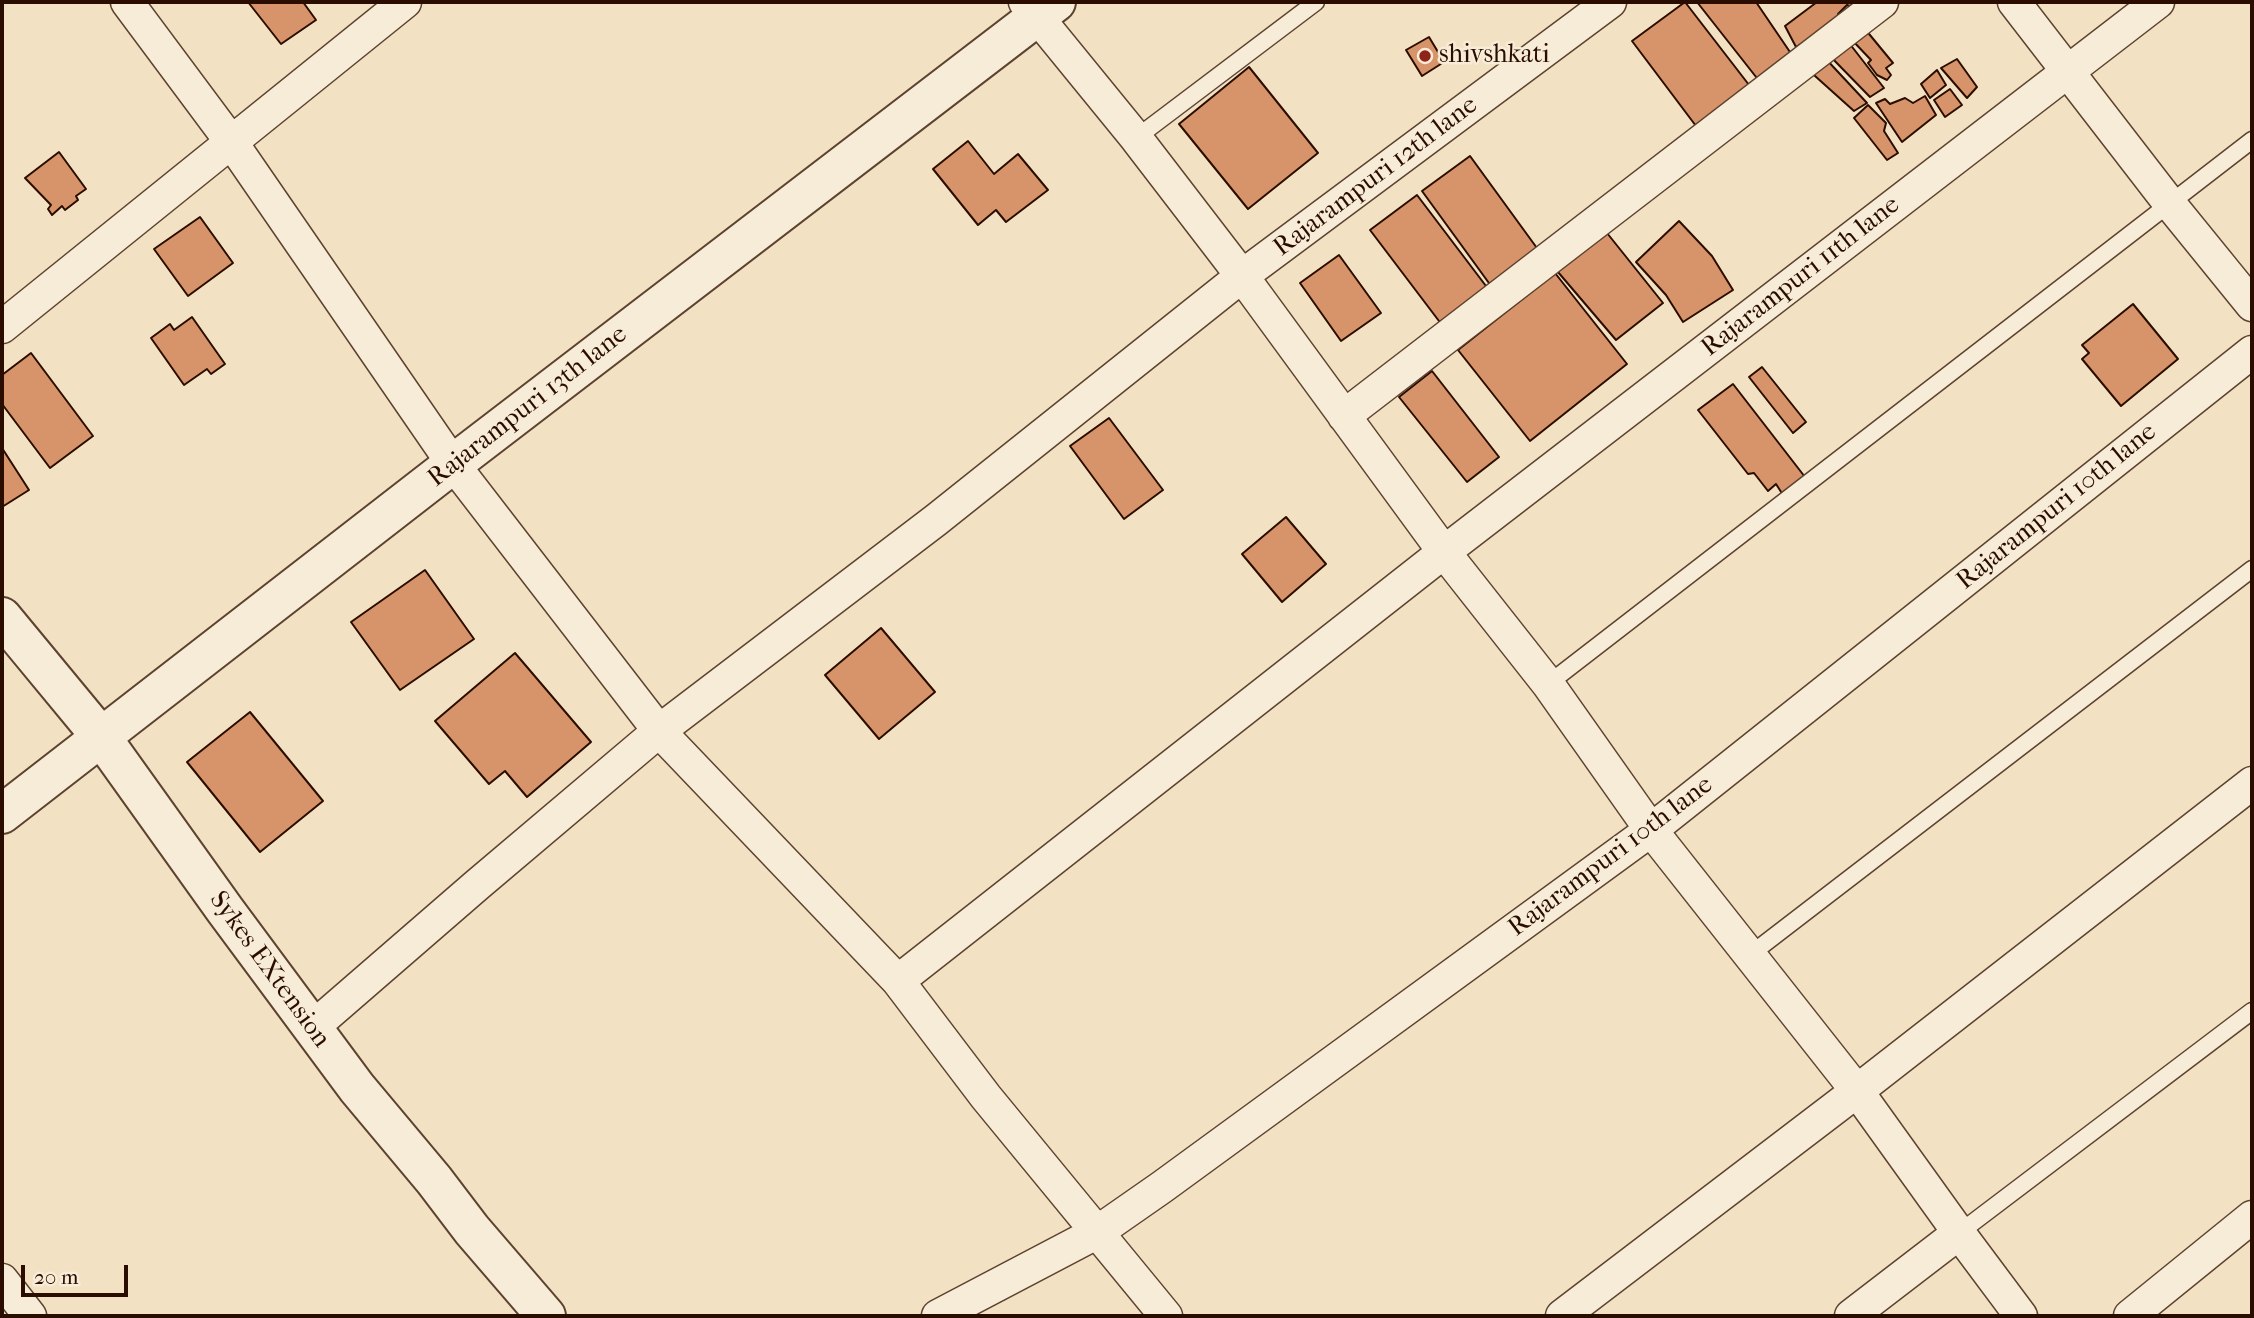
<!DOCTYPE html>
<style>
body{margin:0}
#map{position:relative;width:2254px;height:1318px;overflow:hidden;background:#f2e1c2;font-family:"IM FELL French Canon",serif}
canvas{display:block}
.frame{position:absolute;inset:0;border:4px solid #2b0d00;pointer-events:none}
.scale{position:absolute;left:21px;top:1265px;width:107px;height:32px;box-sizing:border-box;border:4px solid #2b0d00;border-top:0;padding-left:9px;font-size:21px;line-height:24px;white-space:nowrap;color:#2b0d00;-webkit-text-stroke:5px #f7ecd7;paint-order:stroke}
</style>
<div id="map">
<canvas width="2254" height="1318"></canvas>
<div class="frame"></div>
<div class="scale">20 m</div>
</div>
<script>
const g = document.querySelector('canvas').getContext('2d');
g.lineJoin = 'round';
function paint(path, color) { g.fillStyle = color; g.fill(path, 'evenodd'); }
function strokePath(path, color, width, dash) { g.strokeStyle = color; g.lineWidth = width; g.lineCap = dash ? 'butt' : 'round'; g.setLineDash(dash || []); g.stroke(path); }
function drawText(font, color, halo, rows, align = 'center') {
  g.font = font + ' "IM FELL French Canon",serif'; g.lineWidth = 5; g.setLineDash([]); g.textBaseline = 'middle'; g.strokeStyle = halo; g.fillStyle = color; for (const [text, x, y, turn = 0] of rows) {
    g.save(); g.translate(x, y); g.rotate((+turn || 0) * Math.PI / 180); g.textAlign = isNaN(turn) ? turn : align; if (halo) g.strokeText(text, 0, 0); g.fillText(text, 0, 0); g.restore();
  }
}
const building = new Path2D(`
 M 248,2 L 303,2 L 316,20 L 281,44 Z
 M 1685,2 L 1756,94 L 1702,134 L 1632,41 Z
 M 1697,2 L 1756,2 L 1792,55 L 1760,82 Z
 M 1817,2 L 1862,2 L 1854,8 L 1847,5 L 1838,14 L 1842,19 L 1796,47 L 1785,26 Z
 M 1865,29 L 1893,63 L 1886,68 L 1891,75 L 1887,80 L 1877,75 L 1868,63 L 1871,60 L 1852,40 Z
 M 1429,37 L 1444,62 L 1422,76 L 1406,50 Z
 M 1846,39 L 1884,88 L 1870,97 L 1829,55 Z
 M 1825,58 L 1867,103 L 1854,111 L 1805,67 Z
 M 1957,59 L 1977,87 L 1967,98 L 1941,68 Z
 M 1249,67 L 1318,153 L 1248,209 L 1179,124 Z
 M 1937,70 L 1946,85 L 1930,98 L 1921,84 Z
 M 1950,89 L 1962,105 L 1945,117 L 1934,100 Z
 M 1925,96 L 1936,115 L 1902,142 L 1876,103 L 1885,99 L 1890,104 L 1905,98 L 1913,103 Z
 M 1868,105 L 1886,123 L 1884,131 L 1898,153 L 1887,160 L 1854,118 Z
 M 968,141 L 994,174 L 1018,154 L 1048,190 L 1006,222 L 996,210 L 978,225 L 933,169 Z
 M 59,152 L 86,189 L 76,196 L 78,200 L 65,210 L 62,206 L 52,215 L 48,209 L 51,205 L 25,178 Z
 M 1470,156 L 1542,255 L 1494,290 L 1422,191 Z
 M 1417,195 L 1489,290 L 1442,325 L 1370,230 Z
 M 200,217 L 233,263 L 188,296 L 154,249 Z
 M 1679,221 L 1712,256 L 1733,290 L 1683,322 L 1666,295 L 1636,262 Z
 M 1603,228 L 1663,303 L 1616,340 L 1552,265 Z
 M 1339,255 L 1381,313 L 1341,341 L 1300,283 Z
 M 1555,273 L 1627,364 L 1530,441 L 1458,350 Z
 M 2133,304 L 2178,359 L 2121,406 L 2082,359 L 2089,353 L 2082,345 Z
 M 192,317 L 225,364 L 211,374 L 207,369 L 184,385 L 151,338 L 170,324 L 174,330 Z
 M 31,353 L 93,436 L 50,468 L 2,404 L 2,375 Z
 M 1762,367 L 1806,422 L 1793,433 L 1749,377 Z
 M 1432,371 L 1499,457 L 1467,482 L 1399,397 Z
 M 1733,384 L 1805,477 L 1783,495 L 1776,484 L 1768,491 L 1754,473 L 1748,474 L 1698,410 Z
 M 1109,418 L 1163,490 L 1124,519 L 1070,446 Z
 M 2,448 L 29,490 L 2,507 Z
 M 1286,517 L 1326,564 L 1282,602 L 1242,554 Z
 M 425,570 L 474,639 L 400,690 L 351,622 Z
 M 881,628 L 935,692 L 879,739 L 825,675 Z
 M 515,653 L 591,742 L 527,797 L 505,771 L 489,784 L 435,721 Z
 M 250,712 L 323,801 L 260,852 L 187,762 Z`);
paint(building, '#d7946a');
strokePath(building, '#2b0d00', 2);
const service = new Path2D(`
 M 1136,138 L 1316,2
 M 1548,684 L 2252,140
 M 1751,954 L 2252,569
 M 1959,1233 L 2252,1011`);
const minor = new Path2D(`
 M 127,2 L 232,143 L 453,464 L 659,731 L 898,981 L 986,1097 L 1166,1316
 M 1025,2 L 1136,138 L 1242,276 L 1444,552 L 1548,684 L 1651,830 L 1857,1091 L 1959,1233 L 2021,1316
 M 2014,2 L 2170,204 L 2252,305
 M 2,327 L 405,2
 M 1344,416 L 1882,2
 M 898,981 L 1444,552 L 2158,2
 M 312,1028 L 477,885 L 659,731 L 936,520 L 1242,276 L 1610,2
 M 2,1280 L 30,1316
 M 938,1316 L 1096,1233 L 1162,1187 L 1651,830 L 2252,352
 M 1562,1316 L 1857,1091 L 2252,783
 M 1851,1316 L 1959,1233
 M 2130,1316 L 2252,1217`);
const tertiary = new Path2D(`
 M 2,617 L 102,738 L 225,910 L 357,1088 L 434,1180 L 472,1230 L 546,1316
 M 2,814 L 453,464 L 1056,2`);
strokePath(service, '#5d4230', 19);
strokePath(minor, '#5d4230', 35);
strokePath(tertiary, '#5d4230', 42);
strokePath(service, '#f7ecd7', 16);
strokePath(minor, '#f7ecd7', 32);
strokePath(tertiary, '#f7ecd7', 38);
for (const [x, y, r, color] of [
 [1425,56,7,"#8f2418"]
]) { const dot = new Path2D(); dot.arc(x, y, r, 0, 2 * Math.PI); g.fillStyle = color; g.fill(dot); strokePath(dot, '#f7ecd7', 2.5); }
drawText('26px', '#2b0d00', '#f7ecd7', [
 ["shivshkati",1439,56]
], 'left');
drawText('26px', '#2b0d00', '#f7ecd7', [
 ["Rajarampuri 12th lane",1376,177,-37],
 ["Rajarampuri 11th lane",1801,277,-38],
 ["Rajarampuri 13th lane",528,407,-38],
 ["Rajarampuri 10th lane",2057,507,-39],
 ["Rajarampuri 10th lane",1611,857,-37],
 ["Sykes EXtension",269,970,54]
]);
</script>
